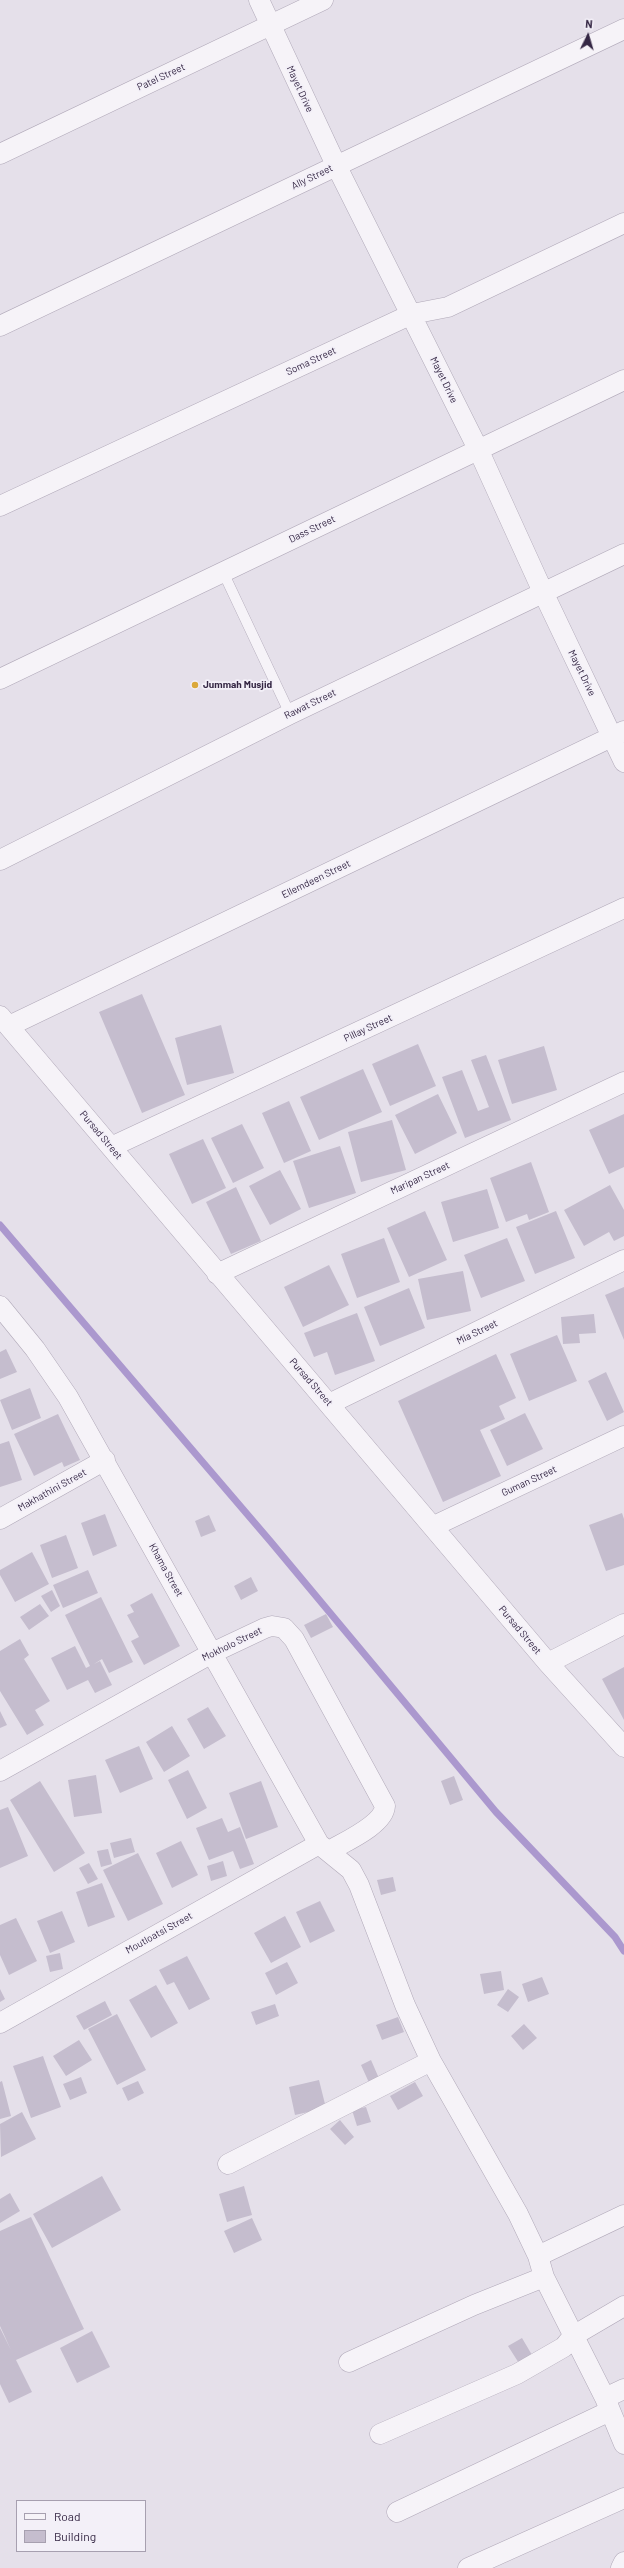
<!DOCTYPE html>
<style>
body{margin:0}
#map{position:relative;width:624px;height:2568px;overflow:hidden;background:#e5e0ea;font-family:Barlow,sans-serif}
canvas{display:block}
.legend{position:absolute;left:16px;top:2500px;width:130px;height:52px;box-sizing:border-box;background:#f3f0f8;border:1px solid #a7a0b0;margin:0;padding:5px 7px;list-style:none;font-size:12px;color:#352744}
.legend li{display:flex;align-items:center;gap:8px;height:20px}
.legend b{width:20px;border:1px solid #a7a0b0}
.north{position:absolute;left:568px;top:16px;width:40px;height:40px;-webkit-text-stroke:3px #f3f0f8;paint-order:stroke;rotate:5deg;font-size:11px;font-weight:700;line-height:16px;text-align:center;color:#352744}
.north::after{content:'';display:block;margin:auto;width:14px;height:18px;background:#352744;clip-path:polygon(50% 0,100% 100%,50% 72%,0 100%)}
</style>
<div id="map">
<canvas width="624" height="2568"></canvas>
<ul class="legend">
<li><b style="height:5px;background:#f6f3f8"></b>Road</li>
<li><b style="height:11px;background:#c5bdce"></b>Building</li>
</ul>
<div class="north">N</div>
</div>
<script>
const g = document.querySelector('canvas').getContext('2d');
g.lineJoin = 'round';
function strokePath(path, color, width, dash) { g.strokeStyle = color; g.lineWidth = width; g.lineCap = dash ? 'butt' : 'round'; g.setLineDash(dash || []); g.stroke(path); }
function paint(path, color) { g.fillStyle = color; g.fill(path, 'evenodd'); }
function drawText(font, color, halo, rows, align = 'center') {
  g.font = font + ' Barlow,sans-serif'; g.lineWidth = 3.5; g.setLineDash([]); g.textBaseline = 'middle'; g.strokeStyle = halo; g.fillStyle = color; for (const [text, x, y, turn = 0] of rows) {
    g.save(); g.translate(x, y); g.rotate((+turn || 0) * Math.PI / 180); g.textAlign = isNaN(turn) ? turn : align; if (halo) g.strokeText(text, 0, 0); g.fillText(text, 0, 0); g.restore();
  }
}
strokePath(new Path2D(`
 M 0,1225 L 271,1542 L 496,1812 L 615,1937 L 624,1951`), '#ab98ce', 7);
paint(new Path2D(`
 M 142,994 L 185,1095 L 142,1113 L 99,1012 Z
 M 221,1025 L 234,1073 L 187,1085 L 175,1038 Z
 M 418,1044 L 436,1086 L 390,1106 L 372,1064 Z
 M 544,1046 L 557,1090 L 512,1104 L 498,1060 Z
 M 486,1055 L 511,1120 L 465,1138 L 442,1077 L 462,1070 L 478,1111 L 489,1107 L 471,1060 Z
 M 363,1069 L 382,1112 L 319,1140 L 300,1097 Z
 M 438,1094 L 457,1133 L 415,1154 L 395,1115 Z
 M 289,1101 L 311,1151 L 284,1163 L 262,1113 Z
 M 624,1114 L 624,1167 L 609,1174 L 589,1130 Z
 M 392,1120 L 406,1170 L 361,1182 L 348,1132 Z
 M 242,1124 L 264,1168 L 233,1183 L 211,1138 Z
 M 203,1139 L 226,1188 L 192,1204 L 169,1154 Z
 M 340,1146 L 356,1193 L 309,1208 L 293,1161 Z
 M 531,1162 L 549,1212 L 529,1220 L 527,1214 L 506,1222 L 490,1178 Z
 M 280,1170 L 301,1209 L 270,1225 L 249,1186 Z
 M 610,1185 L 624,1210 L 624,1236 L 614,1241 L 609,1232 L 584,1246 L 564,1210 Z
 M 236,1187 L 261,1241 L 231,1254 L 206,1202 Z
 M 487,1189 L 499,1228 L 453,1242 L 441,1202 Z
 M 425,1211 L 447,1260 L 409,1277 L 387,1228 Z
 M 556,1211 L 575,1258 L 535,1274 L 516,1227 Z
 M 384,1238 L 400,1282 L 357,1298 L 341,1254 Z
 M 507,1238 L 525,1281 L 481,1298 L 464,1255 Z
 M 329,1265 L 349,1305 L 303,1327 L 284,1287 Z
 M 463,1271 L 471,1311 L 427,1320 L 418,1279 Z
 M 624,1287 L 624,1340 L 605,1295 Z
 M 409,1288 L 425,1328 L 380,1346 L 364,1307 Z
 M 357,1313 L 375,1361 L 335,1375 L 327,1352 L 314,1357 L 304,1333 Z
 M 594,1314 L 596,1333 L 579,1334 L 580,1343 L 563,1344 L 561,1317 Z
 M 557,1335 L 577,1381 L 529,1401 L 510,1354 Z
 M 6,1349 L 17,1372 L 0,1379 L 0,1352 Z
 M 496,1354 L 516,1398 L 499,1406 L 505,1419 L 480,1430 L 501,1476 L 443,1502 L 398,1401 Z
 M 606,1372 L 624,1412 L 607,1421 L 588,1381 Z
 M 30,1388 L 41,1418 L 12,1430 L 0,1400 Z
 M 525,1413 L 543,1449 L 507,1466 L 490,1430 Z
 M 58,1414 L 80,1460 L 64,1467 L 62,1462 L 34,1476 L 14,1434 Z
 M 9,1441 L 22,1480 L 0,1487 L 0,1444 Z
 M 622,1513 L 624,1519 L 624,1565 L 606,1571 L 589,1525 Z
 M 105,1514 L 117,1546 L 93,1556 L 81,1523 Z
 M 209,1515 L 216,1531 L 201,1537 L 195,1521 Z
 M 66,1535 L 78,1568 L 52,1578 L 40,1545 Z
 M 32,1552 L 49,1584 L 15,1602 L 0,1575 L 0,1570 Z
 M 88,1570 L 98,1593 L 63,1608 L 53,1585 Z
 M 251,1577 L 258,1591 L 241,1600 L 234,1586 Z
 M 52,1590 L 60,1606 L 51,1612 L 41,1596 Z
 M 152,1593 L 180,1646 L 144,1665 L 131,1641 L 139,1637 L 127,1615 L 134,1612 L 130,1605 Z
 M 101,1597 L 133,1662 L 109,1673 L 102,1659 L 94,1664 L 100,1661 L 112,1685 L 95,1693 L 88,1680 L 67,1690 L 51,1658 L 75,1646 L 86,1668 L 90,1666 L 65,1615 Z
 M 40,1604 L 49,1616 L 29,1630 L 20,1617 Z
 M 326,1614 L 333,1627 L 311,1638 L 304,1625 Z
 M 20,1639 L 29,1655 L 24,1659 L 50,1701 L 35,1710 L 44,1725 L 27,1735 L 0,1691 L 0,1651 Z
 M 624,1667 L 624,1720 L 602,1679 Z
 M 208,1707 L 226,1736 L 204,1749 L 187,1719 Z
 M 0,1711 L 7,1725 L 0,1728 Z
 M 172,1726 L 190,1756 L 164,1772 L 146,1742 Z
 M 139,1746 L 153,1779 L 120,1793 L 105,1760 Z
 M 188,1770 L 207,1808 L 187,1819 L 168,1780 Z
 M 96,1775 L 102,1813 L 74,1817 L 68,1780 Z
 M 454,1776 L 463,1800 L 450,1805 L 441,1781 Z
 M 40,1781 L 85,1853 L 54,1872 L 10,1800 Z
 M 261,1781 L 278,1827 L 246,1839 L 229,1793 Z
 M 8,1807 L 28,1856 L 0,1868 L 0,1810 Z
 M 222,1818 L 228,1832 L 240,1827 L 254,1864 L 240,1869 L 233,1851 L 209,1860 L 196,1828 Z
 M 131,1838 L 135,1852 L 114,1858 L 110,1843 Z
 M 181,1841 L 198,1875 L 172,1888 L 156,1853 Z
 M 108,1849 L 112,1864 L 101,1867 L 97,1851 Z
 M 138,1853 L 163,1904 L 128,1921 L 103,1870 Z
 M 223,1861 L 227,1876 L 211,1881 L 207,1866 Z
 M 89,1863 L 98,1879 L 88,1884 L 79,1868 Z
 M 393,1877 L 396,1891 L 381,1895 L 377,1880 Z
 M 102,1883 L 115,1917 L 88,1927 L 76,1892 Z
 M 320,1901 L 335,1931 L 310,1943 L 296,1912 Z
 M 62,1911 L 75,1942 L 50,1953 L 37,1921 Z
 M 285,1916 L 301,1947 L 271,1963 L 254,1933 Z
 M 16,1918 L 37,1961 L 9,1975 L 0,1955 L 0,1925 Z
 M 60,1953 L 63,1969 L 50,1972 L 46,1956 Z
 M 187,1956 L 210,1999 L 189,2010 L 174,1982 L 167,1985 L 159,1970 Z
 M 287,1962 L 298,1983 L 276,1995 L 265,1973 Z
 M 501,1971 L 504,1990 L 484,1994 L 480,1974 Z
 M 542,1977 L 549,1994 L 528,2002 L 522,1984 Z
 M 156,1985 L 178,2023 L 151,2038 L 129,2000 Z
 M 0,1989 L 5,1999 L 0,2002 Z
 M 508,1989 L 519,1997 L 508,2012 L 497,2005 Z
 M 105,2001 L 112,2015 L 84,2030 L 76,2016 Z
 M 275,2004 L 279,2016 L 256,2025 L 251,2012 Z
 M 117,2014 L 146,2070 L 117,2085 L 88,2029 Z
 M 398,2017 L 404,2032 L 382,2040 L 376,2025 Z
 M 524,2024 L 537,2038 L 523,2050 L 511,2036 Z
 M 79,2040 L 92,2060 L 66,2076 L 53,2056 Z
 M 43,2056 L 61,2107 L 31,2118 L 13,2066 Z
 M 371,2060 L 381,2083 L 371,2087 L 361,2065 Z
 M 81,2077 L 87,2093 L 70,2100 L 63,2084 Z
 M 319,2080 L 326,2108 L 295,2115 L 289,2087 Z
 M 2,2081 L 11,2116 L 0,2119 L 0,2082 Z
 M 138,2081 L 144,2093 L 128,2101 L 122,2088 Z
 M 415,2082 L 423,2096 L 398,2110 L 390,2096 Z
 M 366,2107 L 371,2122 L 357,2126 L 352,2110 Z
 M 22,2112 L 36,2139 L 1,2157 L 0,2124 Z
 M 340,2120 L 354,2137 L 345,2145 L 330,2129 Z
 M 102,2176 L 121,2210 L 52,2248 L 33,2214 Z
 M 244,2186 L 252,2215 L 227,2222 L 219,2194 Z
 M 10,2193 L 20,2211 L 0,2223 L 0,2199 Z
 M 31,2217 L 84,2329 L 16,2360 L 32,2392 L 9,2403 L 0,2384 L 0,2328 L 11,2350 L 0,2326 L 0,2231 Z
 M 252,2218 L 262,2240 L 234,2253 L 224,2231 Z
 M 92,2331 L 110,2367 L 77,2383 L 60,2348 Z
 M 522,2338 L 535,2360 L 522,2368 L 508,2346 Z`), '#c5bdce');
const service = new Path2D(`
 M 223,572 L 290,714`);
const minor = new Path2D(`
 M 259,0 L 336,165 L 478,449 L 543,592 L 624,762
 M 0,154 L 323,0
 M 0,326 L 624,29
 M 0,506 L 412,314 L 448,307 L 624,223
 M 0,679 L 624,380
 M 0,860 L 290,714 L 624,554
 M 0,1016 L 548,1663 L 624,1747
 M 9,1026 L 624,731
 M 111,1147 L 624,908
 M 217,1274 L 624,1082
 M 0,1306 L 35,1349 L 68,1397 L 319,1844 L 351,1870 L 359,1885 L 405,2005 L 431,2061 L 518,2214 L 538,2256 L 544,2277 L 605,2398 L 624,2444
 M 329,1404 L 624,1260
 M 0,1519 L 105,1460
 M 434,1526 L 624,1436
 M 548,1663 L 624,1624
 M 0,1771 L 212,1653 L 265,1628 L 272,1626 L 284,1628 L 294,1639 L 385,1806 C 384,1825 344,1842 329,1851
 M 0,2023 L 319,1844
 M 228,2164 L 431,2061
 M 538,2256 L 624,2215
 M 349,2362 L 474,2305 L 544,2277
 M 605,2398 L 624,2389
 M 380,2434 L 517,2374 L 564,2347 L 573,2336 L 624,2306
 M 397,2512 L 610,2411
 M 468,2568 L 624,2498
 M 621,2568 L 624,2562`);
strokePath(service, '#b0a8b8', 11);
strokePath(minor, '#b0a8b8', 21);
strokePath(service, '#f6f3f8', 10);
strokePath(minor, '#f6f3f8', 20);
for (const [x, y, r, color] of [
 [195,685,4,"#dba93a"]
]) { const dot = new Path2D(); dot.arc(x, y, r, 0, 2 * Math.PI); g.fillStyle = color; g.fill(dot); strokePath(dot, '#f3f0f8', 1.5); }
drawText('10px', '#352744', '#f3f0f8', [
 ["Patel Street",161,77,-25],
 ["Mayet Drive",300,89,65],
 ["Ally Street",312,177,-26],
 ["Soma Street",311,361,-25],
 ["Mayet Drive",444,380,64],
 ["Dass Street",312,529,-26],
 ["Mayet Drive",582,673,64],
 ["Rawat Street",310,704,-26],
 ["Ellemdeen Street",316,879,-26],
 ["Pillay Street",368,1028,-25],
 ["Pursad Street",101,1135,50],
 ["Maripan Street",420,1178,-25],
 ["Mia Street",477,1332,-26],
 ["Pursad Street",311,1382,49],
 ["Guman Street",529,1481,-25],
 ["Makhathini Street",52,1490,-29],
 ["Khama Street",166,1570,61],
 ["Pursad Street",520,1630,50],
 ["Mokholo Street",232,1644,-26],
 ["Moutloatsi Street",159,1933,-29]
]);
drawText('bold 10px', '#352744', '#f3f0f8', [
 ["Jummah Musjid",203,685]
], 'left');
</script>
